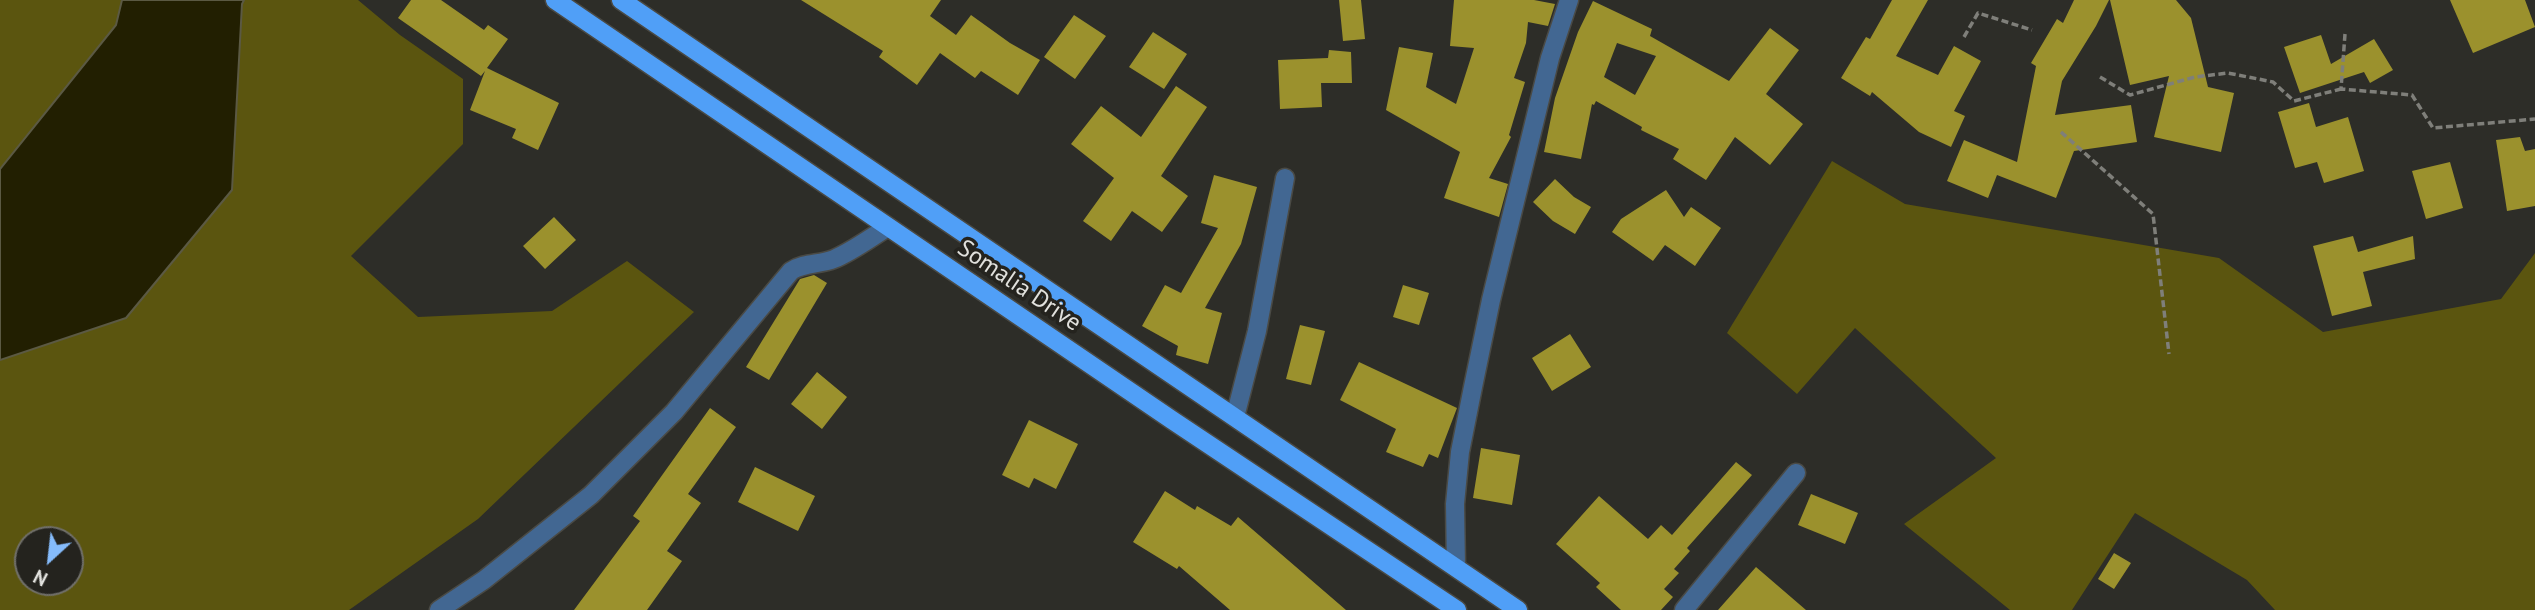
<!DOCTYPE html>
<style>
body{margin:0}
#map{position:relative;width:2535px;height:610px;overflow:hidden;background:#2d2d28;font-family:"PT Sans",sans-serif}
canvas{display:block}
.north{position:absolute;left:14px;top:526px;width:70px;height:70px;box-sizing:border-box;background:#24231e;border:2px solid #706f6a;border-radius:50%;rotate:207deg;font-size:19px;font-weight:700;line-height:28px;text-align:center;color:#e1e1dd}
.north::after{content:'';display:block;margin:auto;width:24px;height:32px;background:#85bbfb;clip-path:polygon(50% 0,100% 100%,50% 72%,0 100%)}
</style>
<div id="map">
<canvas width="2535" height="610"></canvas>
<div class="north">N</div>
</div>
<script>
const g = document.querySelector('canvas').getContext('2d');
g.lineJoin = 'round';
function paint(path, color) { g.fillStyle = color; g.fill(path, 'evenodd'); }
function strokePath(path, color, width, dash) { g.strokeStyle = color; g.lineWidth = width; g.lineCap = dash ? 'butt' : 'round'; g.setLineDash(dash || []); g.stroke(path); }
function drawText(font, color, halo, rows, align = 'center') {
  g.font = font + ' "PT Sans",sans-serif'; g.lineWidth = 7; g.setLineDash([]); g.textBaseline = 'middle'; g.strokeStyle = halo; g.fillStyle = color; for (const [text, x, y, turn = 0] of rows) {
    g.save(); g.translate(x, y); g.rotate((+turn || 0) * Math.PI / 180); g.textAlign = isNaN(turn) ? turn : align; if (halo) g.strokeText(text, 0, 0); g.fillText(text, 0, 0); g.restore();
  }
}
paint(new Path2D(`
 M 0,0 L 122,0 L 117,25 L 0,169 Z
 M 244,0 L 358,0 L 400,35 L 463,79 L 463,144 L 351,256 L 418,317 L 552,311 L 627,261 L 694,312 L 478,519 L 349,610 L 0,610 L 0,360 L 126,318 ZM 28,540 L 70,540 L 70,582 L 28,582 Z
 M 1832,161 L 1905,204 L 2219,258 L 2323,332 L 2501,299 L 2535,253 L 2535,610 L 2275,610 L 2247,580 L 2135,513 L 2072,610 L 2010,610 L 1904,524 L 1996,458 L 1855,328 L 1797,394 L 1727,333 Z`), '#5b550f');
const water = new Path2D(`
 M 122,0 L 244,0 L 242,4 L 232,190 L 126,318 L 0,360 L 0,169 L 116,25 Z`);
paint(water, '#221f01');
strokePath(water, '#5b5943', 2);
paint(new Path2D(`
 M 411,0 L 441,0 L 484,30 L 488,25 L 508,39 L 487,68 L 559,103 L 538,150 L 512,138 L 516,129 L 470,110 L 485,71 L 481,76 L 398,18 Z
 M 801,0 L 941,0 L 930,16 L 956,35 L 971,15 L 1010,43 L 1040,60 L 1018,95 L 981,71 L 975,78 L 940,53 L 917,85 L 879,57 L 883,51 Z
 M 1339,0 L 1361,0 L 1365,39 L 1343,41 Z
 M 1454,0 L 1534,0 L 1555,4 L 1548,26 L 1528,22 L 1526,43 L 1514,78 L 1525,82 L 1509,135 L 1511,137 L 1489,178 L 1508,184 L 1499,217 L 1444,198 L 1460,152 L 1386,110 L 1399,47 L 1433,53 L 1426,87 L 1456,104 L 1474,48 L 1450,46 Z
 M 1892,0 L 1928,0 L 1896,56 L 1938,75 L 1954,46 L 1981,61 L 1954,111 L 1965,116 L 1951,147 L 1919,132 L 1872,92 L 1870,96 L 1841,78 L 1866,37 L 1870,39 Z
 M 2074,0 L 2109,0 L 2096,26 L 2062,81 L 2055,115 L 2131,105 L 2137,142 L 2074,151 L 2056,198 L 1997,175 L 1988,198 L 1947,181 L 1964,140 L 2017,162 L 2036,66 L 2031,63 L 2057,19 L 2063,23 Z
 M 2110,0 L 2176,0 L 2191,18 L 2208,87 L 2234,93 L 2221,152 L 2154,137 L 2169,76 L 2130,85 Z
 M 2450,0 L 2525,0 L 2535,27 L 2473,53 Z
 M 1593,1 L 1652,29 L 1650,36 L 1729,81 L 1770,28 L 1799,50 L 1766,94 L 1803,124 L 1770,165 L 1735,137 L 1706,180 L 1673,159 L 1679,149 L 1641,130 L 1642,127 L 1596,101 L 1594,105 L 1592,104 L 1581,159 L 1544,152 L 1555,98 L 1578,32 ZM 1617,43 L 1656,56 L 1635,95 L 1604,77 Z
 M 1074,15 L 1106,36 L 1075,79 L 1044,57 Z
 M 1153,32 L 1187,54 L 1164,89 L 1129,67 Z
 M 2321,35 L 2331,64 L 2374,39 L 2393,70 L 2370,83 L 2364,72 L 2300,93 L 2284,47 Z
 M 1329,50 L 1351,52 L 1352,83 L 1321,83 L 1322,107 L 1280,109 L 1278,60 L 1328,58 Z
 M 1176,86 L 1207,107 L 1161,176 L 1188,196 L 1162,232 L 1132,211 L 1111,241 L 1083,221 L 1114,178 L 1071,144 L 1101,106 L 1141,137 Z
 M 2309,103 L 2316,127 L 2348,117 L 2364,171 L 2324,183 L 2317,162 L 2295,168 L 2278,112 Z
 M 2520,137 L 2525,151 L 2535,149 L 2535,206 L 2507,211 L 2496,140 Z
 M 2450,162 L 2463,208 L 2426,219 L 2412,171 Z
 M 1214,175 L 1257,187 L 1241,244 L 1205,308 L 1222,313 L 1208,364 L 1176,355 L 1178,346 L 1142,326 L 1165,285 L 1181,293 L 1218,228 L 1201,223 Z
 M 1555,179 L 1574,197 L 1591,207 L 1575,234 L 1553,221 L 1533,202 Z
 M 1666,190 L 1684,217 L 1691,207 L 1721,228 L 1695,266 L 1665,245 L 1653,261 L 1612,232 L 1621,219 Z
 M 554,217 L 576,240 L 545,269 L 523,246 Z
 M 2353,236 L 2358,252 L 2413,236 L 2415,259 L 2363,272 L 2372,306 L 2332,316 L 2313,246 Z
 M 814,275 L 827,283 L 769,380 L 746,367 L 800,279 Z
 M 1403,285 L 1429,293 L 1419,325 L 1393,317 Z
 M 1300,325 L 1325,331 L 1311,385 L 1286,379 Z
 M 1570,334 L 1591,367 L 1552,391 L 1532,358 Z
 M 1359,362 L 1457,408 L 1438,458 L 1429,454 L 1423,467 L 1386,452 L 1396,429 L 1340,400 Z
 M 817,372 L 847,397 L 822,429 L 791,404 Z
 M 710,408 L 736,427 L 688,494 L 701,503 L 667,551 L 682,561 L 647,610 L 574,610 L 640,521 L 633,516 Z
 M 1029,420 L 1078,444 L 1056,489 L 1034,478 L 1029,488 L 1002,475 Z
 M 1481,448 L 1520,455 L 1512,505 L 1473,498 Z
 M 1736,462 L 1752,475 L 1687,548 L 1690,551 L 1674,569 L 1679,573 L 1664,589 L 1673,597 L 1661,610 L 1621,610 L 1596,587 L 1600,583 L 1556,544 L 1599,496 L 1648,539 L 1661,525 L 1672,535 Z
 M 755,467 L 815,496 L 798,531 L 738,502 Z
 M 1165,491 L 1195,510 L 1197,506 L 1231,526 L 1238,517 L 1346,610 L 1230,610 L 1179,566 L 1177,569 L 1133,542 Z
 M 1811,494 L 1858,513 L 1845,544 L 1798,525 Z
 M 2114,553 L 2131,563 L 2114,589 L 2098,579 Z
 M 1756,567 L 1806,610 L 1718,610 Z`), '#9b912d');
const minor = new Path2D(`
 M 1235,417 L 1257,331 L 1285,178
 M 1456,567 L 1455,504 L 1460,452 L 1473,387 L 1491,300 L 1550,58 L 1569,0
 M 439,610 L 484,580 L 591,495 L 674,412 L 791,271 C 805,262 819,265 834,259 C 853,251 870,238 888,227
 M 1684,610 L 1796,473`);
const major = new Path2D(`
 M 555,0 L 1172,420 L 1457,610
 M 621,0 L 1518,610`);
strokePath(minor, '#4a4a45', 21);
strokePath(major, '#4a4a45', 21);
strokePath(new Path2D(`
 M 2345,34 L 2341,89 L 2412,95 L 2433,128 L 2535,119
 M 1964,37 L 1978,13 L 2032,30
 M 2100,77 L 2130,95 L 2195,77 L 2228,73 L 2273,82 L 2294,101 L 2341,89
 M 2061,132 L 2153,214 L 2169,354`), '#7f7f7a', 3.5, [7, 3.5]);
strokePath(minor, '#426792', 18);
strokePath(major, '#509ff7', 18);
drawText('24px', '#e1e1dd', '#24231e', [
 ["Somalia Drive",1019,286,34]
]);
</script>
